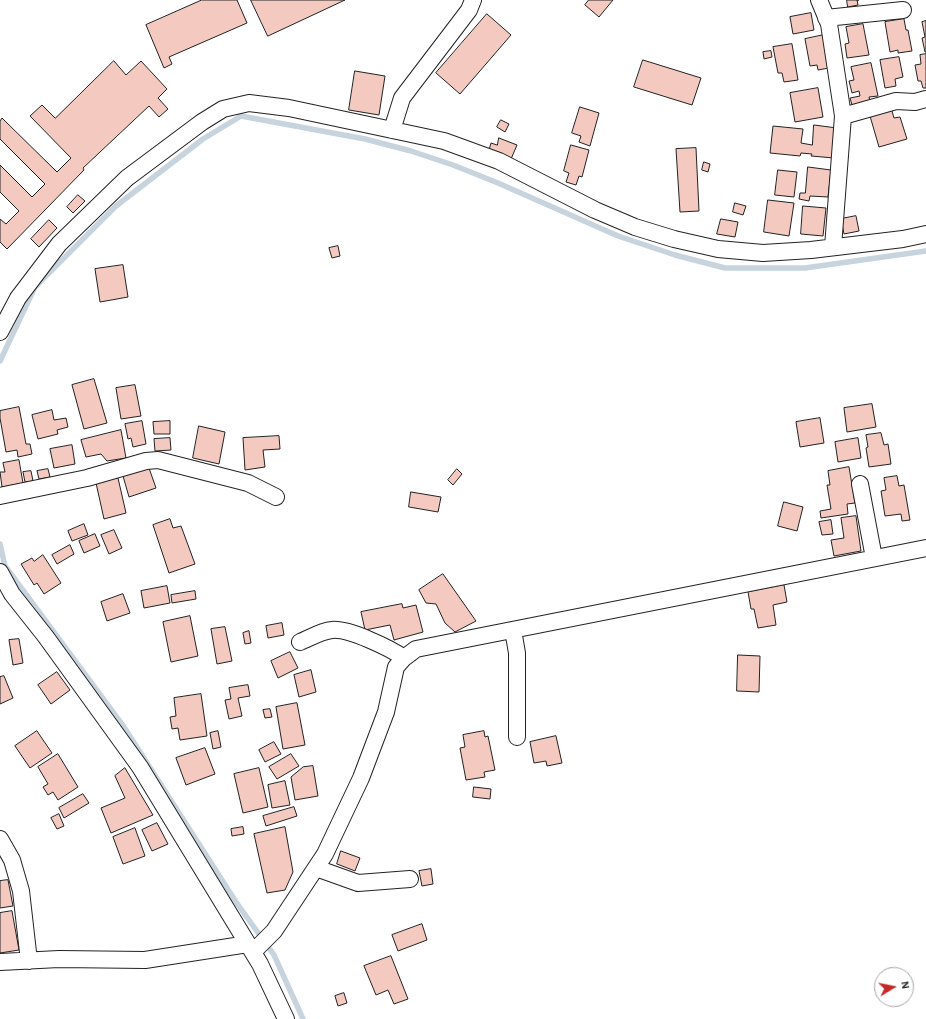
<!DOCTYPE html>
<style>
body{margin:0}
#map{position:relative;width:926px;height:1019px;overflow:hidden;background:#fff;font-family:"Alegreya Sans",sans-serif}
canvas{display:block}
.north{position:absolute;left:874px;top:967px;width:40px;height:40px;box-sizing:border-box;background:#fff;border:1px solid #a7a7a7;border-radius:50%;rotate:80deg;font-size:11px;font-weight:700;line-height:16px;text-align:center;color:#222}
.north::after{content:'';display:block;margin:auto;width:14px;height:18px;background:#c62828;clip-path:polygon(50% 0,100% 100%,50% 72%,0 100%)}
</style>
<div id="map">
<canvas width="926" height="1019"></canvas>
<div class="north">N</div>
</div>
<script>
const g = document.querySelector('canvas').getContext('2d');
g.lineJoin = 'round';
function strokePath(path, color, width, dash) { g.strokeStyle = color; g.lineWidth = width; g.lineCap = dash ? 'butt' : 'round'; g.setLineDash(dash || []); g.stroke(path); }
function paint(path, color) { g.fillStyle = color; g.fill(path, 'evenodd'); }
strokePath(new Path2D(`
 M 0,361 L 35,287 L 116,206 L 203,139 L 241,116 L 365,139 L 411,151 L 453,165 L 498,183 L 618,236 L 675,255 L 725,268 L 805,268 L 926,251
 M 0,544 L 5,566 L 124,727 L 236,902 L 274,955 L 303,1019`), '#c7d3dd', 5.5);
const building = new Path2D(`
 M 202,0 L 237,0 L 247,23 L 169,57 L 172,64 L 164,68 L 146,25 Z
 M 251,0 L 345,0 L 268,36 Z
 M 589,0 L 613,0 L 599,17 L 585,5 Z
 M 847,0 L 859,0 L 857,0 L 858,5 L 848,7 Z
 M 811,13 L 814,30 L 793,34 L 790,17 Z
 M 487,14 L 511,35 L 460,94 L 436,73 Z
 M 904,19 L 906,30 L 908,30 L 912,51 L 898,53 L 898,50 L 890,52 L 885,22 Z
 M 926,21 L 926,52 L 925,52 L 922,38 L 925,37 L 922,22 Z
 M 863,24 L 869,55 L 847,58 L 845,44 L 849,43 L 846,27 Z
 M 824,35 L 829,68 L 818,70 L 817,65 L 810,66 L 805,39 Z
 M 792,44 L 798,80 L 784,82 L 782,73 L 778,73 L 773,47 Z
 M 771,51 L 772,57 L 764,59 L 763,52 Z
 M 926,54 L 926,88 L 923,88 L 921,81 L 918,81 L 915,65 L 921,64 L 920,55 Z
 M 899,57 L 903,77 L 895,79 L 896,86 L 885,88 L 880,60 Z
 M 643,60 L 701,78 L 692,105 L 634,87 Z
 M 114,61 L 126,75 L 141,61 L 167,89 L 158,98 L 168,109 L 159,117 L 149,106 L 83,168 L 84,170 L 7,249 L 0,242 L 0,219 L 6,224 L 19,211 L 0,192 L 0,165 L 32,197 L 45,184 L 0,139 L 0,121 L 2,118 L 57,172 L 71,158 L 30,116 L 42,105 L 55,118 Z
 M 871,63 L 878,96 L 869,97 L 870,101 L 852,105 L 850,98 L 860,96 L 859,91 L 852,93 L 849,81 L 854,80 L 851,67 Z
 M 355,71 L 385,76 L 379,115 L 349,110 Z
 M 818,88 L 823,117 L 795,122 L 790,93 Z
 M 580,107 L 599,113 L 590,146 L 579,142 L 581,136 L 572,133 Z
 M 892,111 L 894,118 L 900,117 L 907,139 L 879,147 L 870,116 Z
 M 501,120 L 509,124 L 505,132 L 497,127 Z
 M 814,125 L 837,128 L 834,158 L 811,156 L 812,154 L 801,153 L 800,156 L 770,153 L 773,126 L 803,129 L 801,143 L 812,145 Z
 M 499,138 L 517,145 L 511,159 L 489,150 L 491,143 L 497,145 Z
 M 571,145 L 589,150 L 582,177 L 579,176 L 576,185 L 566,182 L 569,173 L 564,171 Z
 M 696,148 L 699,211 L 680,212 L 676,149 Z
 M 704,162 L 710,164 L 708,172 L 702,170 Z
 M 808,167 L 831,170 L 828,197 L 810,196 L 809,201 L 799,199 L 800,193 L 805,193 Z
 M 778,170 L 797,172 L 794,197 L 775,195 Z
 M 78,195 L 85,201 L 73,213 L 67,207 Z
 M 768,200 L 794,203 L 789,236 L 764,232 Z
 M 735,203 L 746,206 L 743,215 L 733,212 Z
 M 803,206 L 826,208 L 823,236 L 801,234 Z
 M 856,216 L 859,231 L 844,234 L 841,219 Z
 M 721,219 L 738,222 L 735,237 L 717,234 Z
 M 49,220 L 57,228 L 39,247 L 31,239 Z
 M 338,246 L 340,256 L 332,258 L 329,248 Z
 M 123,265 L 128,297 L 100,302 L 95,269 Z
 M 94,379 L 107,423 L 84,429 L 72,385 Z
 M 135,385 L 141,416 L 121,419 L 116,388 Z
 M 872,404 L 876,427 L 847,432 L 844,408 Z
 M 19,407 L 26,444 L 30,444 L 32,454 L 18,457 L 17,450 L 6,452 L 0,418 L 0,411 Z
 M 52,410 L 54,420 L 66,418 L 68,427 L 57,430 L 58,434 L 38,439 L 32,415 Z
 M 820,418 L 824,443 L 800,447 L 796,422 Z
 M 142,421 L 146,444 L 133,447 L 131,438 L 128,439 L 125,424 Z
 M 170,421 L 170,434 L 154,434 L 153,422 Z
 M 199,426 L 225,432 L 219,464 L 193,458 Z
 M 121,430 L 126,458 L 107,461 L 101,454 L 86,457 L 81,440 Z
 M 881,433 L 884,445 L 888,444 L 891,464 L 869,467 L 866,448 L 868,447 L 866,435 Z
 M 279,436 L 280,449 L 263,450 L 265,467 L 245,470 L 243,438 Z
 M 170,438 L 171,450 L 155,451 L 154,439 Z
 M 858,438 L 861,458 L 838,462 L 835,442 Z
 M 72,445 L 75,464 L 54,468 L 50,449 Z
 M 19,460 L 23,483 L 2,487 L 0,472 L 5,472 L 3,463 Z
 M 849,467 L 855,503 L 847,504 L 848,514 L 821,518 L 820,511 L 831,509 L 827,485 L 830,485 L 828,471 Z
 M 149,468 L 156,488 L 129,497 L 123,476 Z
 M 48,469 L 50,477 L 39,479 L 37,471 Z
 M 457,469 L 462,474 L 453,485 L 448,480 Z
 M 31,471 L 33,481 L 25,482 L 23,472 Z
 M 897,476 L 899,486 L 904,485 L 910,520 L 902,521 L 901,514 L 885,516 L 881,491 L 886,490 L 884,478 Z
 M 118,478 L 126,513 L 104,519 L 96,483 Z
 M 411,492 L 441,497 L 438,512 L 409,507 Z
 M 784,502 L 803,507 L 797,531 L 778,526 Z
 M 856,516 L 861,551 L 834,556 L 831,540 L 844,538 L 841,518 Z
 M 170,519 L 173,528 L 181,526 L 195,564 L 169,573 L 153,525 Z
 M 831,520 L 833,534 L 822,535 L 819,522 Z
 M 84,524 L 88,535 L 72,541 L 68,531 Z
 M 114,530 L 122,548 L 109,554 L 101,535 Z
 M 95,534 L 100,546 L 84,553 L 79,541 Z
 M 70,545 L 74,554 L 57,564 L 52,555 Z
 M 43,555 L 61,583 L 44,594 L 37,583 L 34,585 L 21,564 L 32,558 L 34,561 Z
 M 443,574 L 476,621 L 455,632 L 445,623 L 436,604 L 426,603 L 419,590 Z
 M 784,585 L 787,602 L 773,605 L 776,625 L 758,628 L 754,609 L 751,609 L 748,592 Z
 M 167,586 L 170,603 L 144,608 L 141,591 Z
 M 195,591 L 196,599 L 172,603 L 171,595 Z
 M 123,594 L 130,613 L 107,621 L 101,602 Z
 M 402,604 L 403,608 L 416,605 L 423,632 L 394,640 L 390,625 L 365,630 L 361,612 Z
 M 190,616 L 198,656 L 171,662 L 163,622 Z
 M 282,623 L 284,635 L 268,638 L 266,626 Z
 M 225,627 L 232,661 L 217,664 L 211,629 Z
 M 249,631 L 251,643 L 245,644 L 243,633 Z
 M 19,639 L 23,663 L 13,665 L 9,640 Z
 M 290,652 L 298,668 L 278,678 L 271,661 Z
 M 738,655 L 760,656 L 759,692 L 737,691 Z
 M 311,670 L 316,692 L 299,697 L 294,675 Z
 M 57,672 L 70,690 L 51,704 L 38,685 Z
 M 4,676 L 13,698 L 0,704 L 0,677 Z
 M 248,685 L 250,696 L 238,698 L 242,716 L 229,719 L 225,700 L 231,699 L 229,688 Z
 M 201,694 L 207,736 L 180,740 L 178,728 L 172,729 L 170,717 L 176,716 L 174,698 Z
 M 297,703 L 305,745 L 283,749 L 276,707 Z
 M 270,709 L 272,717 L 265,718 L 263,710 Z
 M 37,731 L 52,753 L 30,768 L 15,746 Z
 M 218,731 L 221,747 L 213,749 L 210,733 Z
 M 484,731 L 485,737 L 488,736 L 495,770 L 484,772 L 485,777 L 466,780 L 460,748 L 465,747 L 463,735 Z
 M 556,736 L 562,763 L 547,766 L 546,761 L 534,763 L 530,742 Z
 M 274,742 L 281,754 L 265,762 L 259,750 Z
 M 205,748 L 215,774 L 186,785 L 176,758 Z
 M 58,754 L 78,787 L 58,800 L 53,792 L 48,795 L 43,787 L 48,784 L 38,767 Z
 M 291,754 L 299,766 L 277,779 L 269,767 Z
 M 313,766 L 318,796 L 295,800 L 291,777 L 303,767 Z
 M 125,768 L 153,815 L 111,833 L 101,808 L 125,798 L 115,776 Z
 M 259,768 L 268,807 L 243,813 L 234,774 Z
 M 285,781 L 290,805 L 272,808 L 268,785 Z
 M 474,787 L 491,789 L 490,799 L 473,797 Z
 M 83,794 L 89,803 L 64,818 L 59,808 Z
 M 294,807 L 297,816 L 266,826 L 263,816 Z
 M 59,814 L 64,826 L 57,829 L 51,818 Z
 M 157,823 L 168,844 L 152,851 L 142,830 Z
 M 243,827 L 244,834 L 232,836 L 231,829 Z
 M 285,827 L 293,872 L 285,890 L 267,893 L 254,834 Z
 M 135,828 L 145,856 L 123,864 L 113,837 Z
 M 341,851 L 360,858 L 355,871 L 337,864 Z
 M 431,869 L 433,884 L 422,886 L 419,871 Z
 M 8,880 L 13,906 L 0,908 L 0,881 Z
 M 12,911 L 19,950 L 0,953 L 0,913 Z
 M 422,924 L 427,940 L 398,951 L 392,935 Z
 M 391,956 L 408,999 L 394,1004 L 388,990 L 376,995 L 364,966 Z
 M 344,993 L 347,1003 L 338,1006 L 335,996 Z`);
paint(building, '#f3c9c0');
strokePath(building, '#222', 1);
const street = new Path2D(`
 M 819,0 L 829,24 L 843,116 L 833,247
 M 826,18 L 903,10
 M 843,116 L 896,101 L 915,102 L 926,99
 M 392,130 L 402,98 L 469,10 L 473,0
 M 0,332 L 18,298 L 59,244 L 127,178 L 202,122 L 223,109 L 249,103 L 289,108 L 444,141 L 499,161 L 595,210 L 635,227 L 674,239 L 718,249 L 763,253 L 811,250 L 903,239 L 926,234
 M 860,484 L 874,558
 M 0,496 L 87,478 L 146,461 L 158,460 L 248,483 L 276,497
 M 0,572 L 12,594 L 46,637 L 140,767 L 260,964 L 286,1019
 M 513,630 L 517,653 L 517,737
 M 300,642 C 310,638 321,631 332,630 C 348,628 390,648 404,658
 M 0,839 L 12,860 L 21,891 L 29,961
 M 316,868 L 358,883 L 410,879
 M 253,952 L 274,931 L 325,854 L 361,778 L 386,712 L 396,667 L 404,658 L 416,649 L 926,548
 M 0,962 L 59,959 L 145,960 L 248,944`);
strokePath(street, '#222', 18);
strokePath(street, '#fff', 16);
</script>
